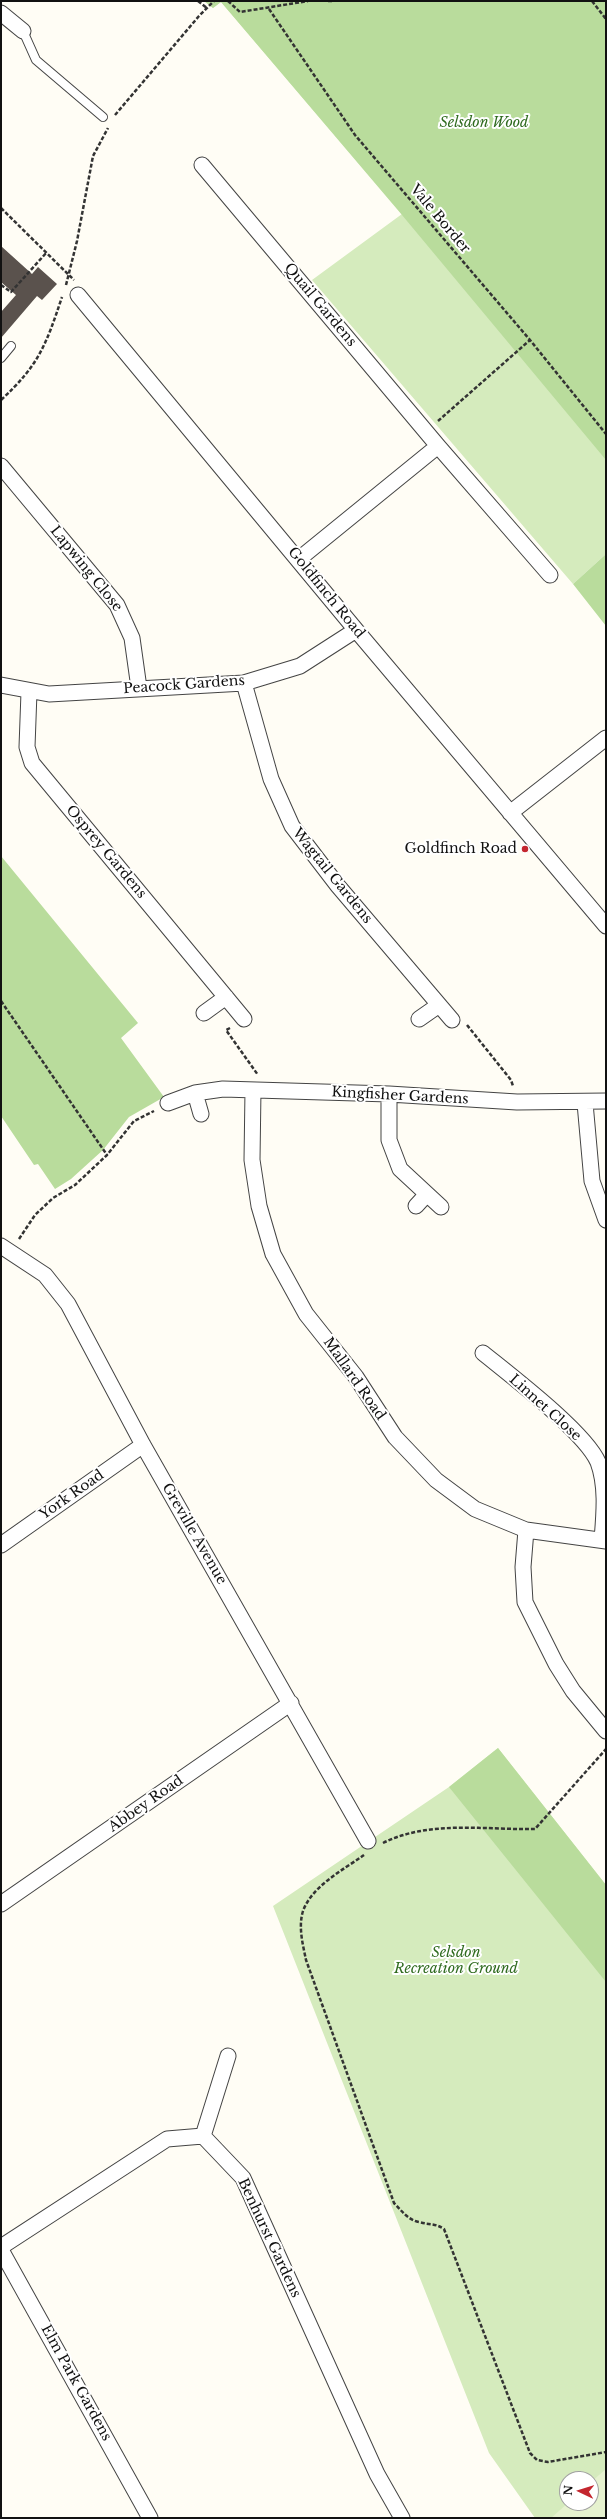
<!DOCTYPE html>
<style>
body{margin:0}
#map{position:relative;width:607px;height:2519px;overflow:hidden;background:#fffdf5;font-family:"Libre Baskerville",serif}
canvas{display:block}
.frame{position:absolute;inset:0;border:2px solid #111;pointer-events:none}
.north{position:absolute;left:559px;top:2471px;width:40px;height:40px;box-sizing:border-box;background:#fff;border:1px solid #a0a0a0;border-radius:50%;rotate:274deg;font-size:11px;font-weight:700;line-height:16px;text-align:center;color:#111}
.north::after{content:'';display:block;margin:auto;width:14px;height:18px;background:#c4262e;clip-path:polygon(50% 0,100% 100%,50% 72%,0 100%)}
</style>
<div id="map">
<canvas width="607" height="2519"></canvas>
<div class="frame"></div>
<div class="north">N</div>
</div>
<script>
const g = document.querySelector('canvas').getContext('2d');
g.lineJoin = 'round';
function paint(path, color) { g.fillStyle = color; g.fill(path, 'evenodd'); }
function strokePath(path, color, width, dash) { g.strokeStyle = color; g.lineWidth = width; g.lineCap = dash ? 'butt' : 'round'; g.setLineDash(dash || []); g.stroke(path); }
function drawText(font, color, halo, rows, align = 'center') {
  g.font = font + ' "Libre Baskerville",serif'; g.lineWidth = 4; g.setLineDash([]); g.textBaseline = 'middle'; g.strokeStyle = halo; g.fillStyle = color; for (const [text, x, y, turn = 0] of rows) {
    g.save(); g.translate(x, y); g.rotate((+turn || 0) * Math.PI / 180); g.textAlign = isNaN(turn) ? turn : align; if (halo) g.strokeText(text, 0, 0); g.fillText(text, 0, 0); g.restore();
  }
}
paint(new Path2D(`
 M 204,1 L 606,1 L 606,554 L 573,584 L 312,280 L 402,214 L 221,2 L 213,8 Z
 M 498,1748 L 606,1885 L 606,2518 L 535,2518 L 489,2453 L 273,1906 L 449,1787 ZM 567,2479 L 591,2479 L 591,2503 L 567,2503 Z`), '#d5ebbd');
paint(new Path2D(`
 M 204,1 L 606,1 L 606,460 L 402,215 L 221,2 L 213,8 Z
 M 606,554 L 606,626 L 573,584 Z
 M 1,856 L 138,1023 L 121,1038 L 164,1097 L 129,1117 L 103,1150 L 71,1179 L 55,1189 L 38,1164 L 34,1165 L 1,1116 Z
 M 498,1748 L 606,1885 L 606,1982 L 449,1787 Z`), '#b9dc9c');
paint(new Path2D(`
 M 606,2469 L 606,2518 L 551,2518 L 568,2503 L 591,2503 L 591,2482 Z`), '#e6f2cf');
paint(new Path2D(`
 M 1,246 L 32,274 L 38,267 L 57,284 L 42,300 L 37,296 L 1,338 L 1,312 L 16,295 L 1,282 Z`), '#5a524d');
const service = new Path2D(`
 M 23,31 L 36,60 L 103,117
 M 1,358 L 11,346`);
const minor = new Path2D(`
 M 1,13 L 23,31
 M 202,165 L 438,446 L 550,575
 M 78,295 L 356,630 L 606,926
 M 1,466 L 117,605 L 132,638 L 139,688
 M 299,559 L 438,446
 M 244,683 L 271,779 L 292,826 L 338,886 L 452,1020
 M 1,685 L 49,694 L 244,683 L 300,666 L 356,630
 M 29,692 L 27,747 L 32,763 L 244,1019
 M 510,813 L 606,738
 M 204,1013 L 226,997
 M 419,1019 L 439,1005
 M 253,1090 L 252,1160 L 259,1206 L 273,1254 L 306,1314 L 356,1377 L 395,1437 L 436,1480 L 475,1509 L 526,1530 L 606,1541
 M 195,1093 L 201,1114
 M 389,1094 L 389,1140 L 400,1169 L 441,1207
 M 168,1103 L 195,1093 L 223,1089 L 389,1094 L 517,1102 L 606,1101
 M 585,1103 L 592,1181 L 606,1220
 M 416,1206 L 427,1194
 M 1,1246 L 45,1275 L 68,1304 L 143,1445 L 368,1841
 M 483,1353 C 510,1375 585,1432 598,1462 C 607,1486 604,1515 602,1540
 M 526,1530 L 523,1567 L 525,1602 L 556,1664 L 573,1691 L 606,1731
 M 1,1545 L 143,1445
 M 1,1904 L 291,1703
 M 203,2136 L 228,2056
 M 1,2247 L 167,2139 L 203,2136 L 243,2178 L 377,2474 L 402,2518
 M 1,2250 L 150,2518`);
strokePath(service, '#444', 10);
strokePath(minor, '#444', 17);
strokePath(new Path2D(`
 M 198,1 L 207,8
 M 228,1 L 240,12 L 308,1
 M 328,1 L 332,1
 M 592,1 L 606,19
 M 269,9 L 355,135 L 530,340 L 606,434
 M 115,115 L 199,16 L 214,1
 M 1,208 L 74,280
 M 1,285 L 11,292 L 47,252
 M 66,285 L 77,241 L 93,156 L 108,128
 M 1,400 C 39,365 46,345 62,297
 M 438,421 L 530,340
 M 1,1001 L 107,1155
 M 467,1025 L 511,1080 L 513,1086
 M 230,1028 L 226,1030 L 258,1075
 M 19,1239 L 35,1215 L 53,1198 L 75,1185 L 107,1155 L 134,1121 L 154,1111
 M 383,1843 C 429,1820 485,1830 535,1829 L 606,1749
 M 364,1855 C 343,1870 312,1886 303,1911 C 298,1927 303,1945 306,1960 L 394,2203 C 402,2211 408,2220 419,2222 C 429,2225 435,2223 444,2229 L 530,2453 L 537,2460 L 548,2462 L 606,2452`), '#333', 2.5, [4, 2]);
strokePath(service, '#fff', 8);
strokePath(minor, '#fff', 15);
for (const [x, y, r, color] of [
 [525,849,4,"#c4262e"]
]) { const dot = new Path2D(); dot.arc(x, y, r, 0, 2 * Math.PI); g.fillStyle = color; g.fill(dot); strokePath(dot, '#fff', 1.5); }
drawText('italic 14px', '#2f6b1f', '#fff', [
 ["Selsdon Wood",484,123],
 ["Selsdon",456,1953],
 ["Recreation Ground",456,1969]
]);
drawText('14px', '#111', '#fff', [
 ["Vale Border",440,219,50],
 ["Quail Gardens",320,305,50],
 ["Lapwing Close",86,569,51],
 ["Goldfinch Road",326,593,51],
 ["Peacock Gardens",184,685,-4],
 ["Osprey Gardens",106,852,50],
 ["Wagtail Gardens",332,876,51],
 ["Kingfisher Gardens",400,1096,3],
 ["Mallard Road",354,1379,55],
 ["Linnet Close",545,1408,42],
 ["York Road",72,1495,-35],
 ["Greville Avenue",194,1534,60],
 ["Abbey Road",146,1804,-35],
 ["Benhurst Gardens",269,2238,65],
 ["Elm Park Gardens",76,2383,61]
]);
drawText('14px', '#111', '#fff', [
 ["Goldfinch Road",517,849]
], 'right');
</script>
